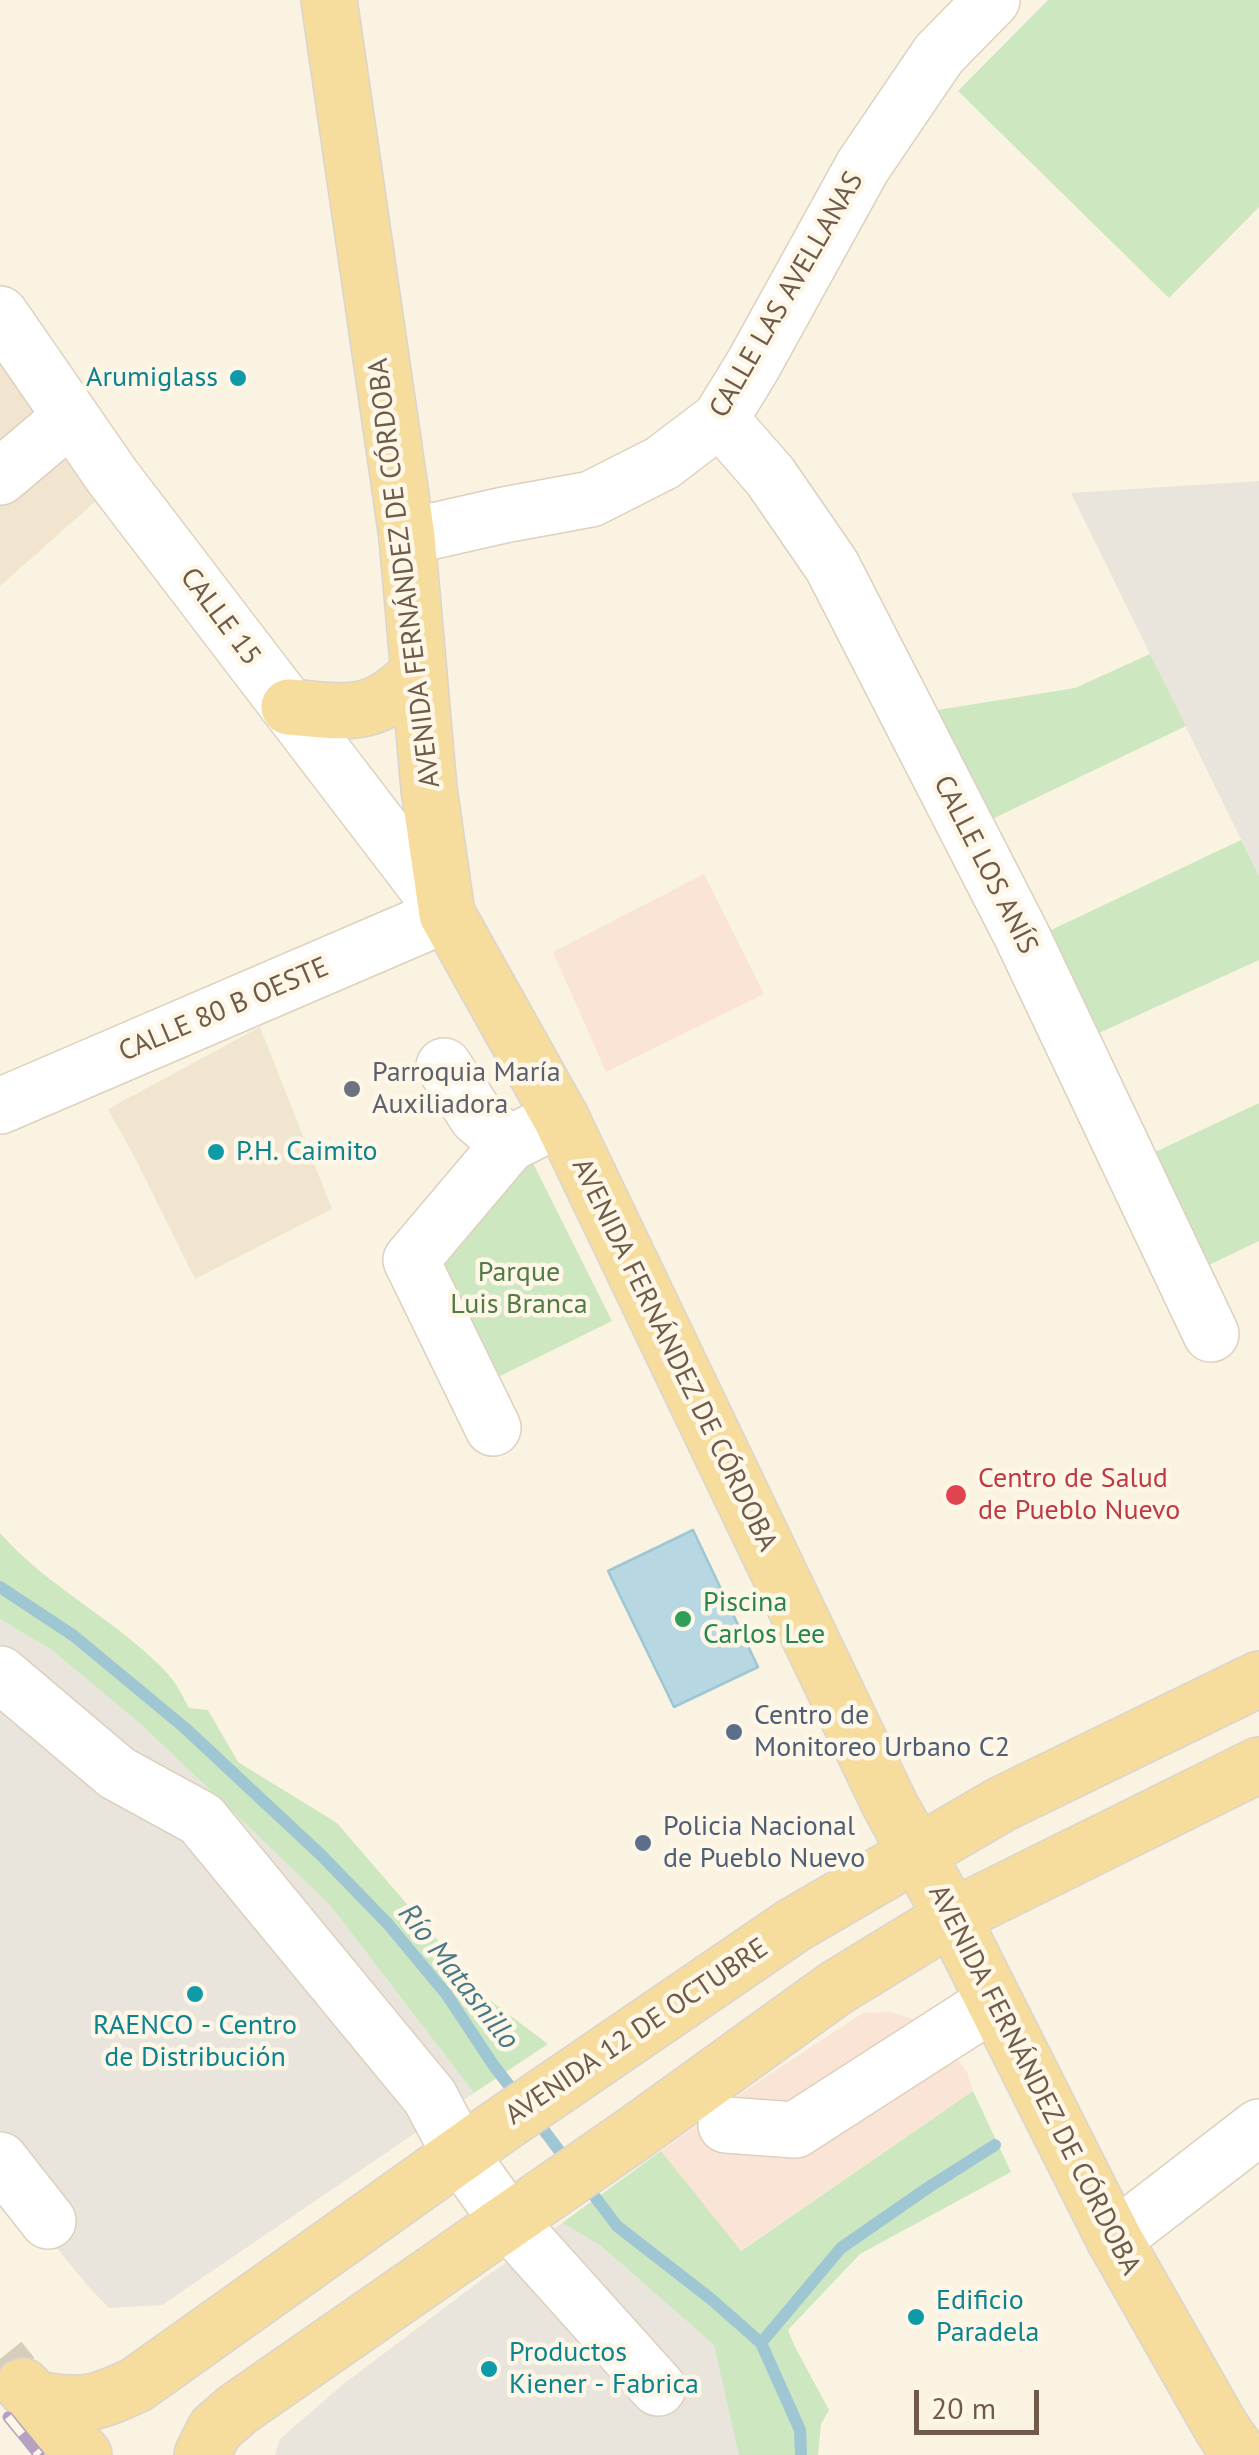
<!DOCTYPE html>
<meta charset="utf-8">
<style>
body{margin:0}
#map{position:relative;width:1259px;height:2455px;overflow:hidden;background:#faf3e1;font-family:"PT Sans",sans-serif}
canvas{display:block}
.scale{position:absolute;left:914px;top:2390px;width:125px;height:45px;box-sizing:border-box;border:5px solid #705b4a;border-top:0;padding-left:12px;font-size:30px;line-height:35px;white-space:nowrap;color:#705b4a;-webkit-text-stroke:8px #fef7e7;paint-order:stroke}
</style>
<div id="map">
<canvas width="1259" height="2455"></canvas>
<div class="scale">20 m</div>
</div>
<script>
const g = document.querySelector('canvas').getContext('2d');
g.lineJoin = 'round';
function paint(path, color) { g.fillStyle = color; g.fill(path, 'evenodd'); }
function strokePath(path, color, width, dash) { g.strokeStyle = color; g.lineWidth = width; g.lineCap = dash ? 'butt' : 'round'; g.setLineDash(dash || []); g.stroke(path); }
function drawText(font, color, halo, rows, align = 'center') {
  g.font = font + ' "PT Sans",sans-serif'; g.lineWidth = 9; g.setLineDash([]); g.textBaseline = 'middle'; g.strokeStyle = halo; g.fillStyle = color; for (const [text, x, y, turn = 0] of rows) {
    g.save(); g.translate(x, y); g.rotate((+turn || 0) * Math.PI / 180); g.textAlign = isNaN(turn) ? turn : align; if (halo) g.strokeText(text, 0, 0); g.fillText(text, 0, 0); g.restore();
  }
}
paint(new Path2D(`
 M 0,360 L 105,493 L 0,586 Z
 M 260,1027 L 332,1209 L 195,1279 L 136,1160 L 108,1109 Z`), '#f1e5d0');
paint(new Path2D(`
 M 704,874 L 764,994 L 606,1072 L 553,952 Z
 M 891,2012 L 932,2025 L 967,2072 L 973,2091 L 740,2251 L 661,2151 L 758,2082 L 863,2013 Z`), '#fae4d5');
paint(new Path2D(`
 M 1259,481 L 1259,876 L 1071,493 Z
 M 0,1619 L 52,1650 L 143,1726 L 330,1905 L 474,2093 L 162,2305 L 109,2308 L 87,2285 L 0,2179 Z
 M 562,2223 L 600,2245 L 714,2345 L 740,2455 L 275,2455 L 280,2439 L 341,2386 L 480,2281 Z`), '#e9e4dc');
paint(new Path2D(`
 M 1048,0 L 1259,0 L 1259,207 L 1169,298 L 958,91 Z
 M 1150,654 L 1186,726 L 986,822 L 931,711 L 1075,688 Z
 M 1241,840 L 1259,876 L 1259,960 L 1099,1033 L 1049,931 Z
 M 1259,1103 L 1259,1241 L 1207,1266 L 1153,1153 Z
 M 529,1155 L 612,1321 L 488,1382 L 434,1274 Z
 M 0,1533 C 48,1588 118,1620 168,1674 C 177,1684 183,1697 189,1708 L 208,1710 L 238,1762 L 337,1823 L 462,1968 L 475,1989 L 548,2044 L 474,2093 L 330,1905 L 143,1726 L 52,1650 L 0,1619 Z
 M 973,2091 L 1011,2172 L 860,2254 L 788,2330 L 795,2347 L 829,2410 L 821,2424 L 818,2455 L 739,2455 L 714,2345 L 600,2245 L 562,2223 L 661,2151 L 741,2251 Z`), '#cde7c1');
const water = new Path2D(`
 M 693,1530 L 758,1667 L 674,1707 L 608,1571 Z`);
paint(water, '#b7d8e2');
strokePath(water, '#9ec6d3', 2.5);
strokePath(new Path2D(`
 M 0,1587 L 74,1636 L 185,1728 L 321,1855 L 388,1924 L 447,1995 L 494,2066 L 518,2097
 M 534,2117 L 570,2165
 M 586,2185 L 617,2226 L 711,2299 L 761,2343 L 800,2430 L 801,2455
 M 761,2343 L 841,2248 L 929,2187 L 995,2145`), '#9ec6d3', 12);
strokePath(new Path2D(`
 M 0,2359 L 13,2375`), '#d8cdbb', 55, [55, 28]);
const minor = new Path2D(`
 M 0,314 L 112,476 L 447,914 L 0,1106
 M 720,419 L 770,476 L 832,566 L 1022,936 L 1211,1334
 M 0,477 L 71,417
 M 407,537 L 504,515 L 591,499 L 662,463 L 720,419 L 752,367 L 863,166 L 939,54 L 992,0
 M 444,1066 L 477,1117 L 509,1144
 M 493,1428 L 411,1260 L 509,1144 L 561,1118
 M 0,1674 L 117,1773 L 201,1819 L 430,2097 L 460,2154 L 508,2221 L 658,2388
 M 726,2125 L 795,2130 L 994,2002
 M 0,2160 L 48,2221
 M 1114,2239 L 1259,2127`);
const major = new Path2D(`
 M 329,0 L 407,537 L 429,789 L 447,914 L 561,1118 L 890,1805 L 952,1917 L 1114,2239 L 1221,2427 L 1240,2455
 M 289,707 C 350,712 373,720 419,672
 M 23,2386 L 84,2455
 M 36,2399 C 83,2407 93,2405 136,2385 L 500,2126 L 794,1925 L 1002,1804 L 1259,1679
 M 202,2455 L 215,2429 L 238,2409 L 635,2133 L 836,1988 L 952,1917 L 1259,1765`);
strokePath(minor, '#ded0be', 58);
strokePath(major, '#dad4d0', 58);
strokePath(minor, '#fff', 55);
strokePath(major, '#f6dd9d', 55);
const rail = new Path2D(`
 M 8,2417 L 39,2455`);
strokePath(rail, '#b6a1c2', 11);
strokePath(rail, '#fef7e7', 8, [22]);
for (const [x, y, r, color] of [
 [238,378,10,"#0f9aa8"],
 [352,1089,10,"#6b7280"],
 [216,1152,10,"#0f9aa8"],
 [956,1495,12,"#e0444e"],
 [683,1619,10,"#2e9e5b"],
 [734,1732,10,"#5c6f8a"],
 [643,1843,10,"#5c6f8a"],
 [195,1994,10,"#0f9aa8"],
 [916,2317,10,"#0f9aa8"],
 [489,2369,10,"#0f9aa8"]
]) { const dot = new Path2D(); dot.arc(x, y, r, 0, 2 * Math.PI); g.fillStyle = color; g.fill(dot); strokePath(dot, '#fef7e7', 4); }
drawText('28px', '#705b4a', '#fef7e7', [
 ["CALLE LAS AVELLANAS",787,295,-60],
 ["AVENIDA FERNÁNDEZ DE CÓRDOBA",405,573,-97],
 ["CALLE 15",220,617,53],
 ["CALLE LOS ANÍS",985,865,63],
 ["CALLE 80 B OESTE",224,1010,-23],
 ["AVENIDA FERNÁNDEZ DE CÓRDOBA",674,1355,64],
 ["AVENIDA 12 DE OCTUBRE",637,2032,-34],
 ["AVENIDA FERNÁNDEZ DE CÓRDOBA",1034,2080,63]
]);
drawText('28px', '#0d838f', '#fef7e7', [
 ["Arumiglass",218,378,"right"],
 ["P.H. Caimito",236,1152],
 ["RAENCO - Centro",195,2026,"center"],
 ["de Distribución",195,2058,"center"],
 ["Edificio",936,2301],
 ["Paradela",936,2333],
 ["Productos",509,2353],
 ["Kiener - Fabrica",509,2385]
], 'left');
drawText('28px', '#5b616d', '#fef7e7', [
 ["Parroquia María",372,1073],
 ["Auxiliadora",372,1105]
], 'left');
drawText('28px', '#517a45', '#fef7e7', [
 ["Parque",519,1273],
 ["Luis Branca",519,1305]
]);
drawText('28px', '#be3a42', '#fef7e7', [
 ["Centro de Salud",978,1479],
 ["de Pueblo Nuevo",978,1511]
], 'left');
drawText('28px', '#27864d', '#fef7e7', [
 ["Piscina",703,1603],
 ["Carlos Lee",703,1635]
], 'left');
drawText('28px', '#4e5e75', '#fef7e7', [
 ["Centro de",754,1716],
 ["Monitoreo Urbano C2",754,1748],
 ["Policia Nacional",663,1827],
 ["de Pueblo Nuevo",663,1859]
], 'left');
drawText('italic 30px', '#487889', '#fef7e7', [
 ["Río Matasnillo",458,1977,52]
]);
</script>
